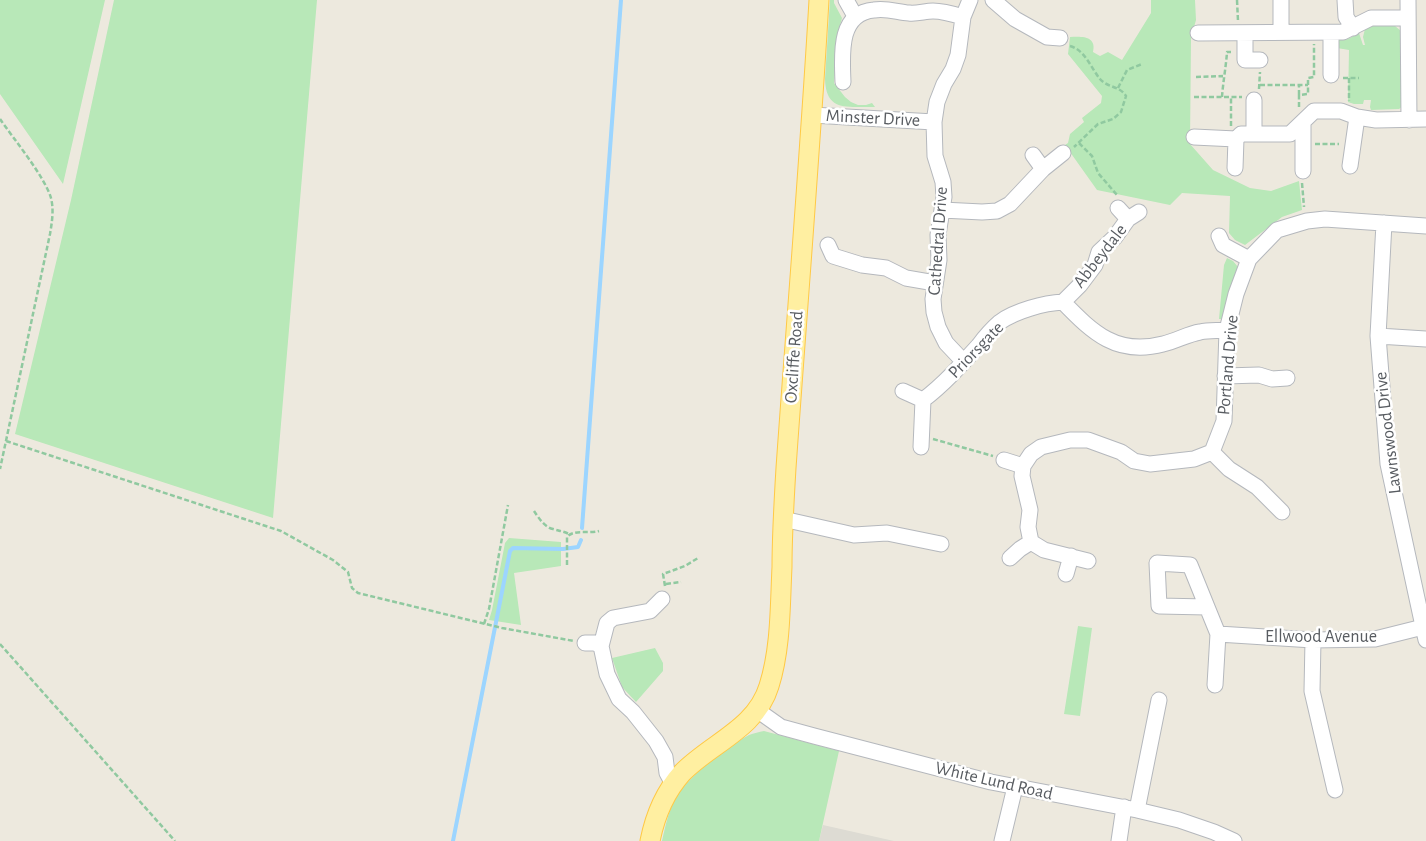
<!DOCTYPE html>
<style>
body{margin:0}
canvas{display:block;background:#ede9de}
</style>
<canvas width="1426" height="841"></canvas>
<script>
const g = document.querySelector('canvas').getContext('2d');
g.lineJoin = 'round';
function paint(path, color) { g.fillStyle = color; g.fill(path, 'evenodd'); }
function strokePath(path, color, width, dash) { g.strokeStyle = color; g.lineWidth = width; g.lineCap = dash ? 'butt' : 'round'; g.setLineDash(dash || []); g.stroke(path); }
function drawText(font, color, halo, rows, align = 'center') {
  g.font = font + ' "Alegreya Sans",sans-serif'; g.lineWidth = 5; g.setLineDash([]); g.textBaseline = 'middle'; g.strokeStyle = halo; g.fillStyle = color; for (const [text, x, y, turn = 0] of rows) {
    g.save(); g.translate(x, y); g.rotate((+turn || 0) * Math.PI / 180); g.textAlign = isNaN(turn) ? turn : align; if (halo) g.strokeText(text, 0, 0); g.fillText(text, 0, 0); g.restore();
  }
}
paint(new Path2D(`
 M 823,825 L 894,841 L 819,841 Z`), '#dddbd3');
paint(new Path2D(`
 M 0,0 L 105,0 L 63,184 L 0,94 Z
 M 114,0 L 317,0 L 273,518 L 15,434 L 71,200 Z
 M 830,0 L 834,0 L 834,3 L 842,18 L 837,37 L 834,83 L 845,97 L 851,102 L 858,105 L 866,105 L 872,103 L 875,107 C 848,106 826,113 825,79 Z
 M 1151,0 L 1195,0 L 1196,20 L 1191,38 L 1190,144 L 1213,170 L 1250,188 L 1271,191 L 1299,181 L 1302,210 L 1282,217 L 1245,245 L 1235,240 L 1229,233 L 1230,196 L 1182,193 L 1170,205 L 1097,190 L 1065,145 L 1068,143 L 1070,134 L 1084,122 L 1082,118 L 1101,103 L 1102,96 L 1068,54 L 1070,37 C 1082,36 1097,36 1093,52 L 1100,56 L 1108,52 L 1122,60 L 1151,13 Z
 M 1387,24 L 1395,26 L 1401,31 L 1403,106 L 1399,109 L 1371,110 L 1370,107 L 1371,100 L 1364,100 L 1363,104 L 1354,104 L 1348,102 L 1349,50 L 1337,48 L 1338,40 L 1348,39 L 1359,33 L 1363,45 L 1365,45 L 1363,37 L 1365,29 L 1375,25 Z
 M 1227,258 L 1233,261 L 1238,267 L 1222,319 L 1219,319 L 1224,265 Z
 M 509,538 L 561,542 L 561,566 L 514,573 L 521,625 L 489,620 L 492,610 L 505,543 Z
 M 1078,626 L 1092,628 L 1080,716 L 1064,714 Z
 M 655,648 L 663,663 L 663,671 L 636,702 L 622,687 L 612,658 Z
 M 764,731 L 839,751 L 819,841 L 662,841 C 665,828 668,813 674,801 C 686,777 726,748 749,735 C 754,733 759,732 764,731 Z`), '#b8e8b8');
strokePath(new Path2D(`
 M 582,528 L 621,0
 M 453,841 L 510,551 L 513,548 L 563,549 L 578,547 L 581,540`), '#9cd5ff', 4);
const minor = new Path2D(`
 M 846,0 L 855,16
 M 993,0 L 1015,19 L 1047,37 L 1060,38
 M 1345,0 L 1346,17 L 1353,28
 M 1408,0 L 1409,120
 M 1281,32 L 1281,0
 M 1198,33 L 1343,32 L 1371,18 L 1408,18
 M 1245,33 L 1245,60 L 1260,60
 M 1331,75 L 1331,33
 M 843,82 C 842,55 838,13 874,10 C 887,8 897,12 909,13 C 917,14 925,11 933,11 C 943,11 953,14 963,17
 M 1254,100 L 1254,134
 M 812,115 L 934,122
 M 1303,124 L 1303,171
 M 1194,137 L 1236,139
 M 1033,155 L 1043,169
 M 1350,166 L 1357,117
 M 1235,168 L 1236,139 L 1241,134 L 1290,134 L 1314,111 L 1341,111 L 1357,117 L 1376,120 L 1426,119
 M 1118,208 L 1128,219
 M 942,210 L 982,212 L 997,211 L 1010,204 L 1043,169 L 1063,153
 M 1384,223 L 1378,336 L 1388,464 L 1426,640
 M 1219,236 L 1223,245 L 1249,259
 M 828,245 L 833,256 L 862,265 L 886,268 L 906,278 L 935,283
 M 1063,302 C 1093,333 1117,356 1163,344 C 1176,341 1188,334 1200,332 C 1209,330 1218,331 1227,330
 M 1063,302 L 1080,285 L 1095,265 L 1099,252 L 1115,237 L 1128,219 L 1139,212
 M 1378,336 L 1426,339
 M 963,361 L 946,343 L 938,327 L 934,312 L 933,299 L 939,260 L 938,235 L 944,197 L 943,182 L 935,156 L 934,122 L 937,102 L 944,84 L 953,69 L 958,55 L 963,17 L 970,0
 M 1225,376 L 1259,375 L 1272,379 L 1287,378
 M 903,391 L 923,400
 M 921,447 L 923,400 C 944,384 961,365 979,345 C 985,337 992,329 1000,322 C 1015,311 1044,303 1063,302
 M 1212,452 L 1224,421 L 1227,330 L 1236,294 L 1249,259 L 1277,230 L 1307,221 L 1325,219 L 1426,226
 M 1212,452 L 1229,469 L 1257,487 L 1282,512
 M 1004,460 L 1023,466
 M 783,519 L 854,535 L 887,533 L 941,544
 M 1010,558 L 1020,549 L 1031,542
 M 1088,561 L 1044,550 L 1031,542 L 1028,527 L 1030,510 L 1022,476 L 1023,466 L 1031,454 L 1041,447 L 1070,440 L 1088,440 L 1121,452 L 1134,461 L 1150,464 L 1194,459 L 1212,452
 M 1066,574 L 1071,556
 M 1207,607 L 1190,565 L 1157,563 L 1159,606 L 1207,607 L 1218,634 L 1215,685
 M 1218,634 L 1313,640 L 1375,639 L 1423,627
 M 1313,640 L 1312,691 L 1335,790
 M 585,643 L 595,643 L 601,646 L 607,674 L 619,699 L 633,712 L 656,741 L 665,757 L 667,773 L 673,784
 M 601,646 L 607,623 L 613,618 L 650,611 L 662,599
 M 757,710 L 781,727 L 814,736 L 991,782 L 1137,810 L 1179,820 L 1214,832 L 1234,841
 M 1137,810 L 1159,700
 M 1002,841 L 1015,787
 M 1119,841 L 1124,807`);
const major = new Path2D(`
 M 650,841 C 655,816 665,792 682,773 C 711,743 756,729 769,686 C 781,648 780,606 782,567 C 782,534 784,501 786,468 C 797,312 810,156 819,0`);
strokePath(minor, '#b5b8bd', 17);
strokePath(major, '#ffc945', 21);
strokePath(new Path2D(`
 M 1237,0 L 1238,21
 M 1070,46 C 1085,50 1091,68 1100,79 C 1108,88 1120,86 1126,96 L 1121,112 L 1113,119 L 1098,124 L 1074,147
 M 1196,77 L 1223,76
 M 1343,78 L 1359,78
 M 1349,78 L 1349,101
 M 1260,85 L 1308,85
 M 1118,88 L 1127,70 L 1142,64
 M 1259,89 L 1260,72
 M 1299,95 L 1299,85
 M 1194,97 L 1242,97
 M 1222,97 C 1223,82 1226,67 1227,52 L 1231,52
 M 1299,107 L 1299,95 L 1308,94 L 1308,78 L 1314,77 L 1314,44
 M 0,119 C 13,138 45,177 51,198 C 54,210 52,222 50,234 L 0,469
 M 1231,126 L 1231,97
 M 1079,143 L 1092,156 L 1098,173 L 1117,195
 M 1315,144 L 1339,144
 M 1302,183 L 1304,207
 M 933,439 L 993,456
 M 6,441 L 281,531 L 333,560 L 348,572 L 352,588 L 358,593 L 502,628 L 574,641
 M 534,511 C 539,518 544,527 553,529 C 559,531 563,531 569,534
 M 567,565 L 567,537 C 574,529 588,534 599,531
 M 666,584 L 681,582
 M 665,586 L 663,574 L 685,566 L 698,558
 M 484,624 L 489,609 L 508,505
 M 0,644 L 175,841`), '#90c9a0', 2.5, [5, 2.5]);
strokePath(minor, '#fff', 15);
strokePath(major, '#ffefa1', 19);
drawText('18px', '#585c61', '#fff', [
 ["Minster Drive",873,118,3],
 ["Cathedral Drive",938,241,-86],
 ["Abbeydale",1100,256,-52],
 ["Priorsgate",976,350,-46],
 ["Oxcliffe Road",794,357,-86],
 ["Portland Drive",1228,365,-85],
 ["Lawnswood Drive",1388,433,-97],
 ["Ellwood Avenue",1321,637],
 ["White Lund Road",994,781,13]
]);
</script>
